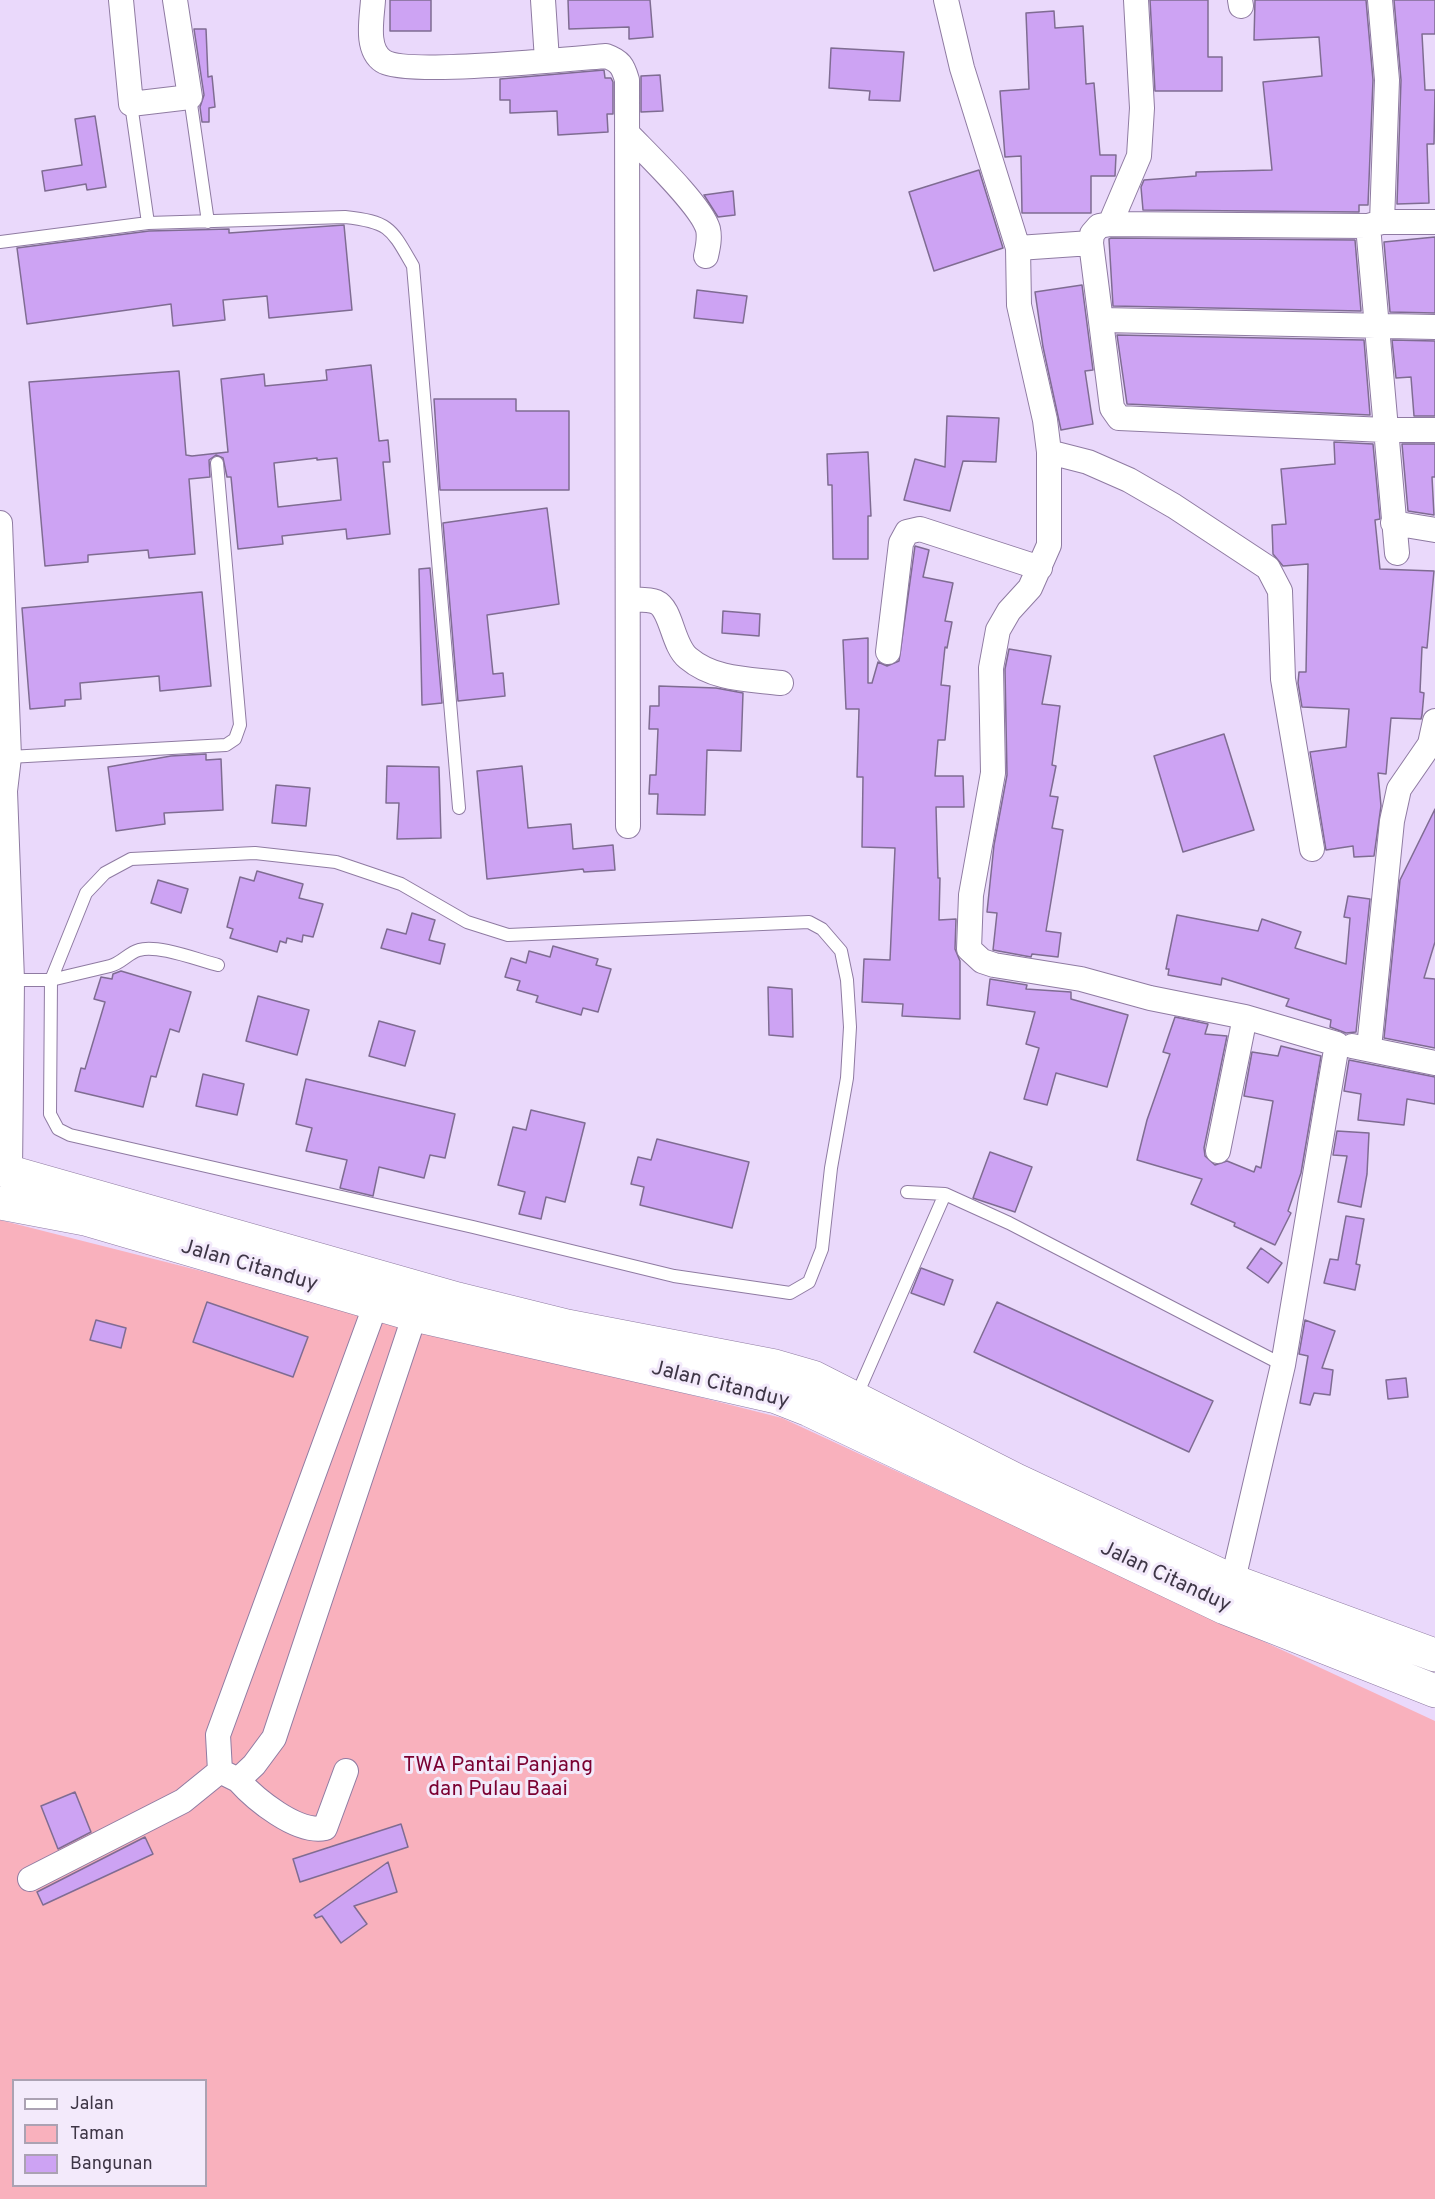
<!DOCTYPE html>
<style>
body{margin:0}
#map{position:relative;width:1435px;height:2199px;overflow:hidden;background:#ead9fb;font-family:Overpass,sans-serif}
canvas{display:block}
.legend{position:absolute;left:12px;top:2079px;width:195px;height:108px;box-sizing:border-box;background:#f3eafb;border:2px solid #aba2b3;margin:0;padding:8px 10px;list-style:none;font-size:18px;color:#3e3646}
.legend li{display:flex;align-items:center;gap:12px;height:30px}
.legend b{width:30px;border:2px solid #aba2b3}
</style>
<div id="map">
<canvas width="1435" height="2199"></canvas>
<ul class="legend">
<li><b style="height:8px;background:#fff"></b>Jalan</li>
<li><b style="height:16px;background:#f9b1bd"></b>Taman</li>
<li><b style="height:16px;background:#cda3f3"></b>Bangunan</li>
</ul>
</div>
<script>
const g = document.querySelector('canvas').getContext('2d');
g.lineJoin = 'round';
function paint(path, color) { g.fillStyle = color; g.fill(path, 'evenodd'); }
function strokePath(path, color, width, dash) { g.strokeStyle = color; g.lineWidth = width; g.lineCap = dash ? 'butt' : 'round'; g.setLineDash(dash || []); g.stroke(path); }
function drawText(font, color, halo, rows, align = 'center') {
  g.font = font + ' Overpass,sans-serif'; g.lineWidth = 6; g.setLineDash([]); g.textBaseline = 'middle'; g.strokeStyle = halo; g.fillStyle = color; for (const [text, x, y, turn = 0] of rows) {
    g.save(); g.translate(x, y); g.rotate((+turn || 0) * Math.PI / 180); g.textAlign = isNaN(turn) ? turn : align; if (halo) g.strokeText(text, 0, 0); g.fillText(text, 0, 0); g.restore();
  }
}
paint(new Path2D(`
 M 0,1220 L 782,1418 L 1435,1721 L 1435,2199 L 0,2199 ZM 14,2080 L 206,2080 L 206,2186 L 14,2186 Z`), '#f9b1bd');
const building = new Path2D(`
 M 390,0 L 431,0 L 431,31 L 390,31 Z
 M 568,0 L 650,0 L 653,37 L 629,39 L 629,27 L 569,29 Z
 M 1150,0 L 1208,0 L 1208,57 L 1222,57 L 1222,91 L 1155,91 Z
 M 1255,0 L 1366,0 L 1373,80 L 1368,205 L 1359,205 L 1359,212 L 1143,210 L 1141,187 L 1144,180 L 1196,176 L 1196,172 L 1272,170 L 1263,82 L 1322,76 L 1319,37 L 1254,40 Z
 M 1394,0 L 1435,0 L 1435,34 L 1422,34 L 1425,90 L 1435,90 L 1434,144 L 1427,144 L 1429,203 L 1397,204 L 1401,80 Z
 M 1054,11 L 1055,28 L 1083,26 L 1086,84 L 1094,83 L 1100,155 L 1116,155 L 1115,176 L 1091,176 L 1091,213 L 1022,213 L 1021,156 L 1005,157 L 1000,91 L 1029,89 L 1026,13 Z
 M 194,29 L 206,29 L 208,77 L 212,76 L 215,107 L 209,108 L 209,122 L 202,122 L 200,107 L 204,95 Z
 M 831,48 L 904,52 L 900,101 L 869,100 L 870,91 L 829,88 Z
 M 604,70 L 605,78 L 611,78 L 613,82 L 613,114 L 607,114 L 608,132 L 558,135 L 557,111 L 510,113 L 510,100 L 500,100 L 500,79 Z
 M 660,75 L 663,111 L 641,112 L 641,76 Z
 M 95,116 L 106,187 L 87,190 L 86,184 L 45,191 L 42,171 L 82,165 L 75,119 Z
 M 979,170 L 1003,248 L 934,271 L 909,192 Z
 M 733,191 L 735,215 L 718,217 L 704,195 Z
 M 344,225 L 352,310 L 269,318 L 267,296 L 223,300 L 225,320 L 173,326 L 171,304 L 27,324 L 17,248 L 149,231 L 229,229 L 229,233 Z
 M 1435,237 L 1435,313 L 1390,312 L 1384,242 Z
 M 1111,238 L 1355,240 L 1361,311 L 1113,306 L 1109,239 Z
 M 1082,285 L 1093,370 L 1085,371 L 1093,424 L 1061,430 L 1043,347 L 1035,292 Z
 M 697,290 L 747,296 L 743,323 L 694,318 Z
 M 1117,335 L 1364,340 L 1370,415 L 1127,404 Z
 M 1392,340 L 1435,341 L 1435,416 L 1414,416 L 1411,377 L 1396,378 Z
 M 371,365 L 379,441 L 388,440 L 390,462 L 383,462 L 390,534 L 347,539 L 346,529 L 282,536 L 283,544 L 238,549 L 231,477 L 227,477 L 223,458 L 216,455 L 209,460 L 210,477 L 189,479 L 195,554 L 149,558 L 148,550 L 88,555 L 88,562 L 45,566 L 29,382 L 179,371 L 186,455 L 192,456 L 228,452 L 221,379 L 264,374 L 265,386 L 327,380 L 326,370 ZM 317,458 L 317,460 L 337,458 L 341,500 L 278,507 L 274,463 Z
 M 434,399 L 516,399 L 516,411 L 569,411 L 569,490 L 440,490 Z
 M 947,416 L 999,418 L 996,462 L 963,461 L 950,511 L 904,500 L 915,459 L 945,467 Z
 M 1334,442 L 1373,444 L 1380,519 L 1375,520 L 1380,569 L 1434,571 L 1427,648 L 1422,647 L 1420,692 L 1424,693 L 1422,715 L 1421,719 L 1391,718 L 1386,774 L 1378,773 L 1381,806 L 1374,856 L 1354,857 L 1353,846 L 1326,850 L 1310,752 L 1346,747 L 1349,709 L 1302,707 L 1298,683 L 1299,672 L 1306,672 L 1308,564 L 1283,566 L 1273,554 L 1272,525 L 1286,524 L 1281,469 L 1335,464 Z
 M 1402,444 L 1435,444 L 1435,477 L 1432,477 L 1434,515 L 1408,511 Z
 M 868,452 L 871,516 L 868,516 L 868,559 L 833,559 L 832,485 L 828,485 L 827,454 Z
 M 547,508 L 559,604 L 487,615 L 493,674 L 503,673 L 505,696 L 458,701 L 443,523 Z
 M 915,546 L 929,550 L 923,577 L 953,583 L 945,621 L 952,622 L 947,648 L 945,647 L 941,685 L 950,686 L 945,740 L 938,740 L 935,776 L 963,776 L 964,807 L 936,807 L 938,878 L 940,878 L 939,920 L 956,919 L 955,949 L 960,961 L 960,1019 L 902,1016 L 903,1004 L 862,1002 L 864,959 L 890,960 L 895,848 L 862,847 L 863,777 L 857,777 L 859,709 L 846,709 L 843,640 L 868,638 L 868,683 L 872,683 L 878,662 L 887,666 L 899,661 Z
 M 430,568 L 442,703 L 422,705 L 419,569 Z
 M 202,592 L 211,686 L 160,691 L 159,676 L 80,683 L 81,699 L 65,700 L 65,706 L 30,709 L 22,608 Z
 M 723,611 L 760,614 L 759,636 L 722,633 Z
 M 1009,649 L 1051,656 L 1042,704 L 1060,706 L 1052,765 L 1056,766 L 1050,796 L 1058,797 L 1052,828 L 1063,830 L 1046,931 L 1061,933 L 1058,957 L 1032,954 L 1031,957 L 993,950 L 997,913 L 987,912 L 994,845 L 1007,775 L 1005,669 Z
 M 659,686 L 716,688 L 743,693 L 741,751 L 707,750 L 705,815 L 657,814 L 658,794 L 649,794 L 650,775 L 656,775 L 658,729 L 649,729 L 650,706 L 659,706 Z
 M 1224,734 L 1254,830 L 1183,852 L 1154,756 Z
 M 206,754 L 206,760 L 221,759 L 223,810 L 164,813 L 165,824 L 116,831 L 108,767 L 171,756 Z
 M 387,766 L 439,767 L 441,838 L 397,839 L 399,803 L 386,803 Z
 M 522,766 L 528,828 L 571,824 L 573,849 L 613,845 L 615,870 L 584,872 L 583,869 L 487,879 L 477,771 Z
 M 276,785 L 310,788 L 306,826 L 272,823 Z
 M 1435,809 L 1435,942 L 1424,978 L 1435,979 L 1435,1048 L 1384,1038 L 1400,880 Z
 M 257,871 L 303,884 L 299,898 L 323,904 L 313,937 L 303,935 L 302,942 L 287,938 L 286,943 L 280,941 L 277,952 L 230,938 L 233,929 L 227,927 L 240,877 L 254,881 Z
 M 158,880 L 188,889 L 181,913 L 151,903 Z
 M 1348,896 L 1370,899 L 1356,1032 L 1346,1033 L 1330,1027 L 1331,1020 L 1286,1006 L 1289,999 L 1222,978 L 1221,985 L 1168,975 L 1169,969 L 1166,969 L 1177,915 L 1258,931 L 1262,919 L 1301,932 L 1295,948 L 1346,964 L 1350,918 L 1344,917 Z
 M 412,913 L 435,920 L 429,940 L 445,944 L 440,964 L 381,948 L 387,929 L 406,934 Z
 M 553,946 L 598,959 L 596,965 L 611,969 L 598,1012 L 583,1008 L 581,1015 L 536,1002 L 538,996 L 517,990 L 520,981 L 505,977 L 511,958 L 526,963 L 529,951 L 550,957 Z
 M 121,971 L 191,992 L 179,1032 L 170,1029 L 156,1077 L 151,1076 L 143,1107 L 75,1091 L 81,1068 L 85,1069 L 105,1002 L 94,999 L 101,977 L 112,979 L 113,974 Z
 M 990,979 L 1027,985 L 1026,989 L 1071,992 L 1071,999 L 1128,1015 L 1107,1087 L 1056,1073 L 1047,1105 L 1024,1099 L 1039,1048 L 1026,1044 L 1035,1012 L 987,1005 Z
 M 768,987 L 792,989 L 793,1037 L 769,1035 Z
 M 258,996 L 309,1010 L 297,1055 L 246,1041 Z
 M 1175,1017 L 1208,1024 L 1205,1034 L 1227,1036 L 1204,1148 L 1205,1156 L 1215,1165 L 1227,1161 L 1254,1172 L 1256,1166 L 1261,1168 L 1273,1101 L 1244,1096 L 1252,1052 L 1278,1056 L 1281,1046 L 1321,1056 L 1301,1173 L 1288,1211 L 1291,1213 L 1275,1245 L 1234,1226 L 1235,1223 L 1191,1204 L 1202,1179 L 1137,1160 L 1147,1120 L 1170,1054 L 1163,1052 Z
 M 379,1021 L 415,1031 L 405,1066 L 369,1056 Z
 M 1349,1060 L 1435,1077 L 1435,1104 L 1407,1099 L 1404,1125 L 1358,1120 L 1361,1094 L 1344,1091 Z
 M 203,1074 L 244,1084 L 237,1115 L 196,1106 Z
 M 306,1079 L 455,1114 L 445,1158 L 430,1155 L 424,1178 L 379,1167 L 373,1196 L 340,1188 L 347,1160 L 306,1151 L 312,1128 L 296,1124 Z
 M 531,1110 L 585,1123 L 565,1202 L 546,1197 L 541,1219 L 519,1214 L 525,1192 L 498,1185 L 513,1127 L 526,1130 Z
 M 1337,1131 L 1369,1133 L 1367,1174 L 1361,1207 L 1338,1202 L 1347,1156 L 1333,1155 Z
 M 657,1139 L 749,1162 L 732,1228 L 640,1205 L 644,1187 L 631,1184 L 638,1157 L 651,1160 Z
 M 990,1152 L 1032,1167 L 1015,1212 L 973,1198 Z
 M 1346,1216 L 1364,1219 L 1356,1264 L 1360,1265 L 1355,1290 L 1324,1283 L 1330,1259 L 1338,1260 Z
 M 1261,1248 L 1282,1263 L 1268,1283 L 1247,1268 Z
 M 921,1268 L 953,1280 L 944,1305 L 911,1293 Z
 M 207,1302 L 308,1337 L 293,1377 L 193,1342 Z
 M 997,1302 L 1213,1401 L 1189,1452 L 974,1352 Z
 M 96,1320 L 126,1328 L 121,1348 L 90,1340 Z
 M 1305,1320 L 1335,1331 L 1322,1368 L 1333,1370 L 1330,1395 L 1314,1393 L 1310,1405 L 1300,1403 L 1308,1356 L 1299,1354 Z
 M 1406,1378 L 1408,1397 L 1388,1399 L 1386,1380 Z
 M 75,1792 L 91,1832 L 58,1849 L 41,1806 Z
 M 401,1824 L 408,1847 L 300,1882 L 293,1859 Z
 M 145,1837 L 153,1854 L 43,1905 L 37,1892 Z
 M 388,1862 L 397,1892 L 354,1906 L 367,1924 L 341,1943 L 322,1916 L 316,1918 L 314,1915 Z`);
paint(building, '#cda3f3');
strokePath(building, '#7f6c92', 1.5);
const service = new Path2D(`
 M 190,97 L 208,222
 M 131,104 L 148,223
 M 0,242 L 148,223 L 345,217 C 390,222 391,228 413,266 L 459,808
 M 9,757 L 226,745 L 235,739 L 240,725 L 217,463
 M 255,853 L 336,862 L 401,884 L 467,922 L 508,935 L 809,922 L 822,929 L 841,951 L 847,980 L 850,1027 L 847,1078 L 831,1168 L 822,1249 L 809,1282 L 790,1293 L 674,1276 L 473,1227 L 70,1135 L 58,1129 L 50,1114 L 51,980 L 86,893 L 105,873 L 131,859 Z
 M 12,980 L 51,980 L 110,966 C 122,963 128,953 139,950 C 157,944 198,960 218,965
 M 907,1192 L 945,1194 L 1009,1223 L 1283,1365
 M 856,1397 L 945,1194`);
const minor = new Path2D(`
 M 121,0 L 131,104 L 190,97 L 175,0
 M 373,0 C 372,18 365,49 383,61 C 405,76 570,59 606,56 C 620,61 623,66 627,80 L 628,826
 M 543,0 L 547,60
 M 946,0 L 962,68 L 1018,248 L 1019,305 L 1045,420 L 1049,452 L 1049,545 L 1030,588 L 1009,611 L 998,630 L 991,668 L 993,773 L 971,895 L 969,949 L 982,961 L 994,965 L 1081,979 L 1150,998 L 1245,1017 L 1337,1044 L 1283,1365 L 1229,1597
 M 1136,0 L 1142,108 L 1139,156 L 1110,224 L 1099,226 L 1092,234 L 1091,243 L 1112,408 L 1119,418 L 1385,430 L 1435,430
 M 1240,0 L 1241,6
 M 1380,0 L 1387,80 L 1382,222
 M 627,133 C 646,153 701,205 708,229 C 710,238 708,247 706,256
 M 1110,224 L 1368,226 L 1382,222 L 1435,222
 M 1368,226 L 1397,553
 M 1018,248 L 1091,243
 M 1103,320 L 1435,327
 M 1049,452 L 1088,462 L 1129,480 L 1174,506 L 1268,568 L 1280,591 L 1283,679 L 1312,849
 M 0,523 L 9,757 L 5,791 L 12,980 L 10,1171
 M 1393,523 L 1435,530
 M 628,599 C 636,600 648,599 656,602 C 672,609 672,645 688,658 C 714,680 748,679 781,683
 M 888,652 L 901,543 L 907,532 L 920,529 L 1040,568
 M 1352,1046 L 1435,1063
 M 1369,1048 L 1392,821 L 1399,789 L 1430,744 L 1435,721
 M 1218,1151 L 1245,1017
 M 381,1290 L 218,1735 L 220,1771 L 238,1780 L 254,1765 L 274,1738 L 419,1302
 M 238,1780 C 255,1799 297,1834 325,1828 L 346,1771
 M 30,1879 L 183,1801 L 220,1771`);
const primary = new Path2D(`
 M 0,1169 L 458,1299 L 567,1326 L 775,1366 L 813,1377 L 1016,1480 L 1233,1581 L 1435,1655
 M 0,1203 L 85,1219 L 414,1315 L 776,1397 L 809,1410 L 1225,1608 L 1435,1691`);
strokePath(service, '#8f7ba2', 14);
strokePath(minor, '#8f7ba2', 26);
strokePath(primary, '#8f7ba2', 34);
strokePath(service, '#fff', 12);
strokePath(minor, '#fff', 24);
strokePath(primary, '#fff', 33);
drawText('21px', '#3e3646', '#f3eafb', [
 ["Jalan Citanduy",249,1267,16],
 ["Jalan Citanduy",720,1386,14],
 ["Jalan Citanduy",1165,1578,25]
]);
drawText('21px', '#7a0031', '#f3eafb', [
 ["TWA Pantai Panjang",498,1767],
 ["dan Pulau Baai",498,1791]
]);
</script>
